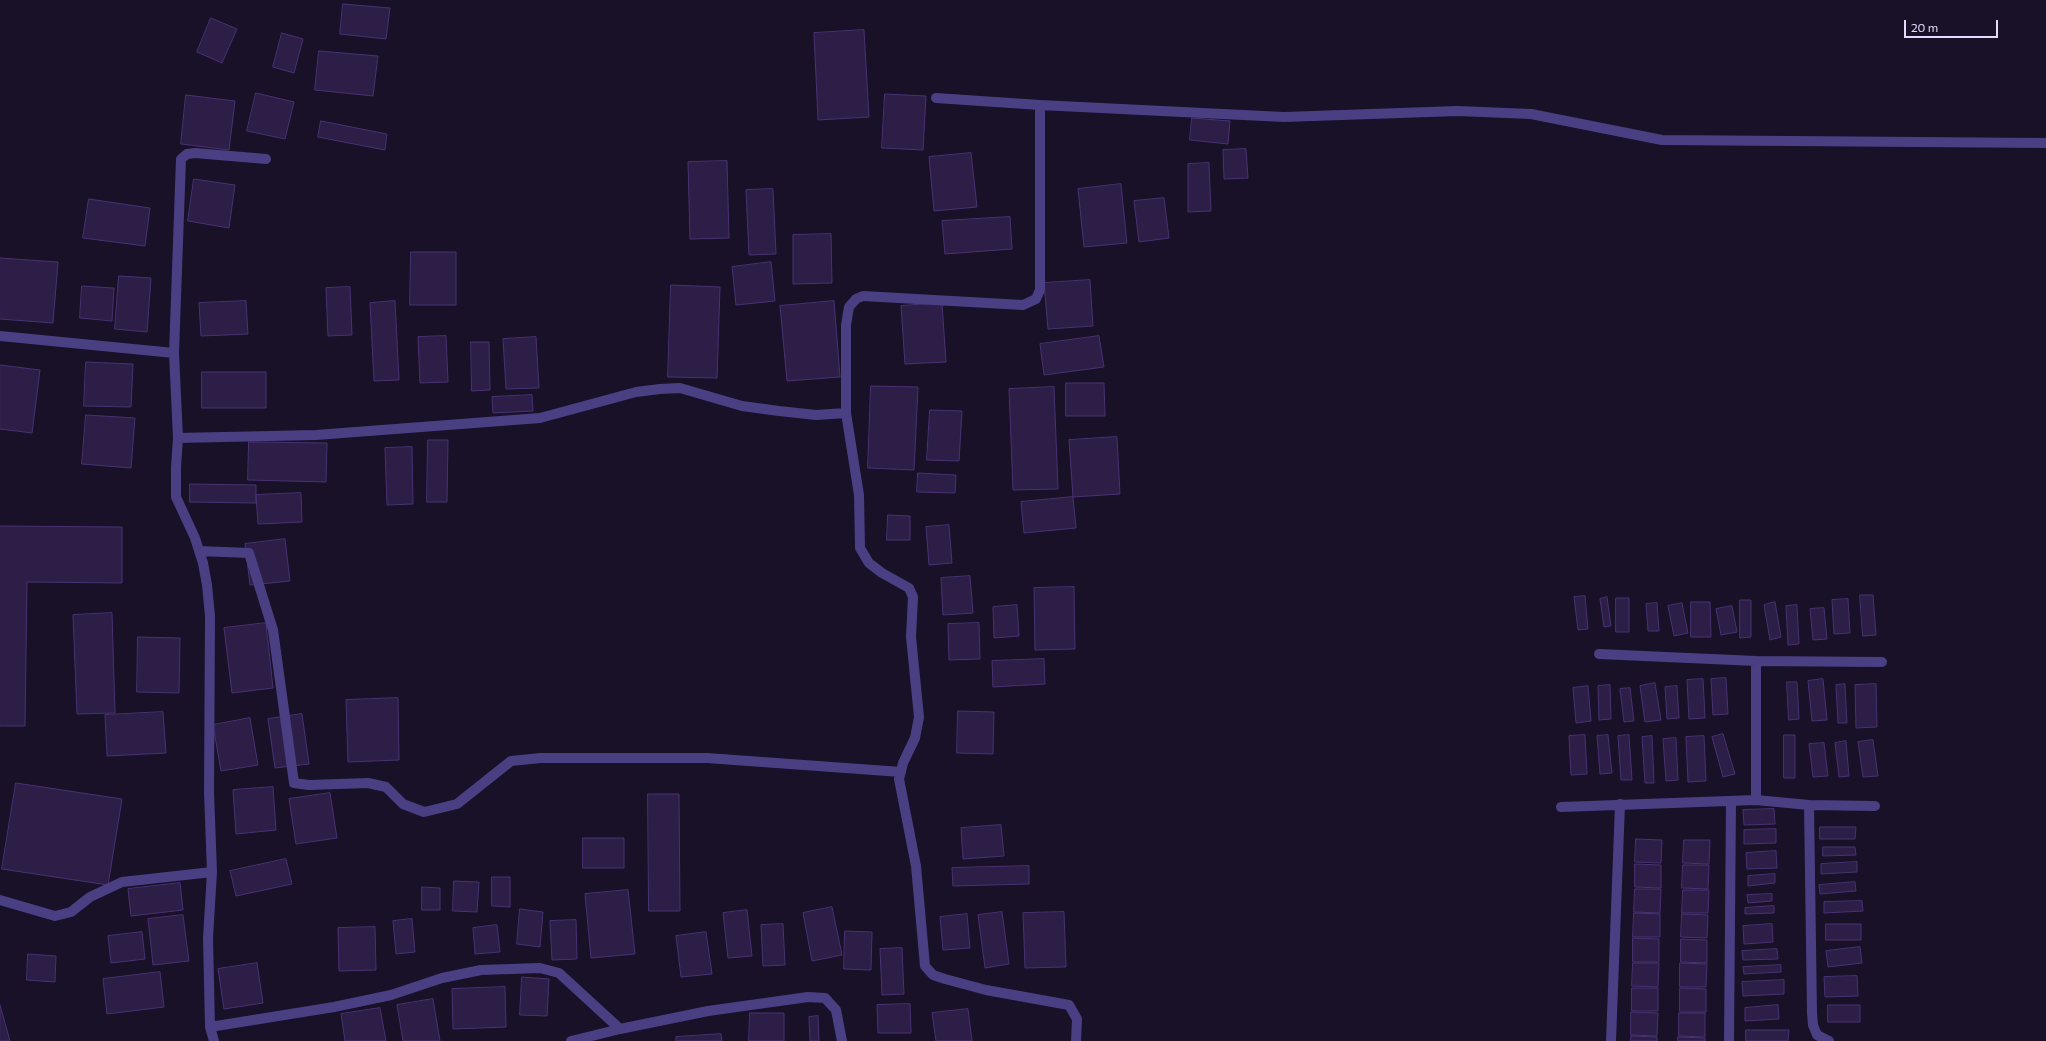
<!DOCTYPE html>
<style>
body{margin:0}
#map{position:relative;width:2046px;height:1041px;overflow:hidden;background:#181128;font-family:Commissioner,sans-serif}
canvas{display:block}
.scale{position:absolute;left:1904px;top:20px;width:94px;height:18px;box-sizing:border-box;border:2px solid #e3dafd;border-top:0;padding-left:5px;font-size:12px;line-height:14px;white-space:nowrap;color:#e3dafd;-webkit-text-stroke:3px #181128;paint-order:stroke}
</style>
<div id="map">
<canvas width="2046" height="1041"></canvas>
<div class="scale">20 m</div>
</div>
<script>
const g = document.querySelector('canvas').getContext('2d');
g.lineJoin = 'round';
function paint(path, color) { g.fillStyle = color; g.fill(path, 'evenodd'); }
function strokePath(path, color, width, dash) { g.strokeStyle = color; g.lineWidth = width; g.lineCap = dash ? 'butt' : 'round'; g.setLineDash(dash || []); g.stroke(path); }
const building = new Path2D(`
 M 343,4 L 390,8 L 386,39 L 340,34 Z
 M 211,18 L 237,29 L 222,63 L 197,52 Z
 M 864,30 L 869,117 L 818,120 L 814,33 Z
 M 282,33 L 303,39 L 294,73 L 273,67 Z
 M 319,51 L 378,56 L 373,96 L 315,90 Z
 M 256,93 L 294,102 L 285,139 L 247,131 Z
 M 885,94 L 926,96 L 923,150 L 882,148 Z
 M 186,95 L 235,101 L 229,150 L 181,144 Z
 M 1192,118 L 1230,121 L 1228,144 L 1190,140 Z
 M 321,121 L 387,134 L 385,150 L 318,137 Z
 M 1246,149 L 1248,178 L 1224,179 L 1223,150 Z
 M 971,153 L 977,207 L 934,211 L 929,157 Z
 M 727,161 L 729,238 L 690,239 L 688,162 Z
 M 1209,163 L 1211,211 L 1188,212 L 1188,164 Z
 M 194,179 L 235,185 L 229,228 L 188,221 Z
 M 1121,184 L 1127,243 L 1084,247 L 1078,189 Z
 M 773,189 L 776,254 L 749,255 L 746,190 Z
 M 1164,198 L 1169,238 L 1139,242 L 1134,201 Z
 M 89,199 L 150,208 L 145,246 L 83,238 Z
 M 1010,217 L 1012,249 L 945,254 L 942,221 Z
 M 831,234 L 832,283 L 793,284 L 793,235 Z
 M 411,252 L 456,252 L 456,305 L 410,305 Z
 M 0,258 L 58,262 L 53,323 L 0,319 Z
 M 771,262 L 775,301 L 736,305 L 732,267 Z
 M 119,276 L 151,278 L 147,332 L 115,329 Z
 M 1090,280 L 1093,326 L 1048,329 L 1044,283 Z
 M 671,285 L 720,287 L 717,378 L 668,377 Z
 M 82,286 L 114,288 L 112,321 L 80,318 Z
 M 350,287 L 352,335 L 328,336 L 326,288 Z
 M 246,301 L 248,334 L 201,336 L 199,303 Z
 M 395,301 L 399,380 L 374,381 L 370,303 Z
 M 834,301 L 840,377 L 787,381 L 780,306 Z
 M 942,303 L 946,362 L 905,364 L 901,306 Z
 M 446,336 L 448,382 L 420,383 L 418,337 Z
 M 1099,336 L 1104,367 L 1044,375 L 1040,344 Z
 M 536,337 L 539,388 L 506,389 L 503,339 Z
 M 471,342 L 489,342 L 490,390 L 472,391 Z
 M 86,362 L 133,364 L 131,407 L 84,406 Z
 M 0,365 L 40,370 L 32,433 L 0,429 Z
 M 202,372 L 266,372 L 266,408 L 202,408 Z
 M 1066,383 L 1104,383 L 1105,416 L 1066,416 Z
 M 871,386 L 918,387 L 914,470 L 868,468 Z
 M 1054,387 L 1058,489 L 1013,490 L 1009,389 Z
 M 532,395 L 533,411 L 493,413 L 492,397 Z
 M 930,410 L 962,411 L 959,461 L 927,460 Z
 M 86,415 L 135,418 L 131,468 L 82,464 Z
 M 1117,437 L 1120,494 L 1073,497 L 1069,440 Z
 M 428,440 L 448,440 L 447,502 L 427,502 Z
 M 249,442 L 327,443 L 326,482 L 248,480 Z
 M 412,447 L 413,504 L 387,505 L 385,448 Z
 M 918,473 L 956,475 L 955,493 L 917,492 Z
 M 190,484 L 256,485 L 256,503 L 190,502 Z
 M 301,493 L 302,522 L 258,524 L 256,495 Z
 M 1073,497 L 1076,528 L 1024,533 L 1021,502 Z
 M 888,515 L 910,516 L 910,540 L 887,540 Z
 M 949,525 L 952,563 L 929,565 L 926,527 Z
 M 0,526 L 122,527 L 122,583 L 27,582 L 25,726 L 0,726 Z
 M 285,539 L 290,581 L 250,585 L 245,544 Z
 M 970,576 L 973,613 L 943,615 L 941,578 Z
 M 1074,587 L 1075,649 L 1035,650 L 1034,588 Z
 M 1860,595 L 1873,595 L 1876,635 L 1863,636 Z
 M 1585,596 L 1588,629 L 1578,630 L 1574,597 Z
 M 1607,597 L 1611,626 L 1604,627 L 1600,599 Z
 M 1616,598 L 1629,598 L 1629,632 L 1616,632 Z
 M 1848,599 L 1850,633 L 1834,634 L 1832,600 Z
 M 1740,600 L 1751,600 L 1751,637 L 1740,638 Z
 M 1691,602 L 1710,602 L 1711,637 L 1691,637 Z
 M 1775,602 L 1781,637 L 1770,640 L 1764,605 Z
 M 1657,603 L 1659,631 L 1648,631 L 1646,604 Z
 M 1682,603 L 1688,633 L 1674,636 L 1668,606 Z
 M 1017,605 L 1019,636 L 994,638 L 993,607 Z
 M 1797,605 L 1799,644 L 1788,645 L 1786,606 Z
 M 1732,606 L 1737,632 L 1721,635 L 1716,609 Z
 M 1824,608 L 1827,639 L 1813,640 L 1810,609 Z
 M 112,613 L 115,713 L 77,714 L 73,615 Z
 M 266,623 L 273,688 L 232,693 L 224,628 Z
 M 979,623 L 980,659 L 949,660 L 948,624 Z
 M 138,637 L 180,638 L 179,693 L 137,692 Z
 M 1044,659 L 1045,684 L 993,687 L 992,661 Z
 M 1726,678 L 1728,714 L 1713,715 L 1711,679 Z
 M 1703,679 L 1705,718 L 1689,719 L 1687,680 Z
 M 1823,679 L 1827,720 L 1812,721 L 1808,681 Z
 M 1787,682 L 1797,682 L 1799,719 L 1789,720 Z
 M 1655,683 L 1661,720 L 1645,722 L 1640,686 Z
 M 1845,684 L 1847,723 L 1838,723 L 1836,685 Z
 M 1876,684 L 1877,727 L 1856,728 L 1855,685 Z
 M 1610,685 L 1611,719 L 1599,720 L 1598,686 Z
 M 1588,686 L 1591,721 L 1576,723 L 1573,688 Z
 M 1677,686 L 1679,718 L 1667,719 L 1665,687 Z
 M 1630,688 L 1634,721 L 1624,722 L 1620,689 Z
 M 398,698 L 399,760 L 348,762 L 346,700 Z
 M 958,711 L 994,712 L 993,754 L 957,753 Z
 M 163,712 L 166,753 L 107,756 L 105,715 Z
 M 302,714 L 309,764 L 275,768 L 268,719 Z
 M 250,718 L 258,765 L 221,771 L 213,725 Z
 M 1723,734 L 1735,774 L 1723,777 L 1712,737 Z
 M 1585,735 L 1587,774 L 1571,775 L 1569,736 Z
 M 1608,735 L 1612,773 L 1600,774 L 1597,736 Z
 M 1629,735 L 1632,780 L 1621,780 L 1618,736 Z
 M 1784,735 L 1795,735 L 1795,778 L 1784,778 Z
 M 1652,736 L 1654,783 L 1645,783 L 1642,737 Z
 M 1704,736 L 1706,781 L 1688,782 L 1686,737 Z
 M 1676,738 L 1678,780 L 1666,781 L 1663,739 Z
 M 1873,740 L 1878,776 L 1863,777 L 1858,742 Z
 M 1846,741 L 1849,776 L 1839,777 L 1835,743 Z
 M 1824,743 L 1828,776 L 1813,777 L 1809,744 Z
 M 16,783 L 122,799 L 108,885 L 2,869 Z
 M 273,787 L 276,830 L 236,834 L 233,790 Z
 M 330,793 L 337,838 L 296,844 L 289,799 Z
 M 648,794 L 679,794 L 680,911 L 649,911 Z
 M 1774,809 L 1775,824 L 1744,825 L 1743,810 Z
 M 1001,825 L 1004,856 L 963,859 L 961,828 Z
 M 1820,827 L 1856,827 L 1855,839 L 1820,839 Z
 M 1776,829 L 1776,843 L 1744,844 L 1744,830 Z
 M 583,838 L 624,838 L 624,868 L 583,868 Z
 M 1636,839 L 1662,840 L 1661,863 L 1635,862 Z
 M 1684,840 L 1710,840 L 1709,864 L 1683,863 Z
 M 1823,847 L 1855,847 L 1856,855 L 1823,856 Z
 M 1776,851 L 1777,868 L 1747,869 L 1746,853 Z
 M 286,859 L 292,884 L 236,896 L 230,871 Z
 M 1857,862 L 1857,872 L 1821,874 L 1821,864 Z
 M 1635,864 L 1661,865 L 1661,888 L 1635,887 Z
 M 1683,865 L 1709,865 L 1708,889 L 1682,888 Z
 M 1029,866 L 1029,884 L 953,886 L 952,868 Z
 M 1775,874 L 1775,883 L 1748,886 L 1748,876 Z
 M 492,877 L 510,877 L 510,907 L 492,906 Z
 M 454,881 L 479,882 L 477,912 L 453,911 Z
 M 1855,882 L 1856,891 L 1820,894 L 1819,885 Z
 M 180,883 L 183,910 L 131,916 L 128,889 Z
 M 422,887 L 440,888 L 440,910 L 422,910 Z
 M 1635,889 L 1661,889 L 1660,913 L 1634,912 Z
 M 628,890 L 635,954 L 591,958 L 585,894 Z
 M 1683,890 L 1709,890 L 1708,913 L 1682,913 Z
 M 1772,894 L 1772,901 L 1748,903 L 1747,895 Z
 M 1862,901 L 1863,911 L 1824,913 L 1824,902 Z
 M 1774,906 L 1774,913 L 1745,914 L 1745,908 Z
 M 832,907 L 842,955 L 812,961 L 803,913 Z
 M 520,909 L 543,912 L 540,947 L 517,944 Z
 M 747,910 L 752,956 L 728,958 L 723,913 Z
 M 1002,912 L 1009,964 L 985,968 L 978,915 Z
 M 1064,912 L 1066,967 L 1025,968 L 1023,913 Z
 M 1634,913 L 1660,914 L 1660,937 L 1633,937 Z
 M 967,914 L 970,948 L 943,950 L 940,917 Z
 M 1682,914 L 1708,915 L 1707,938 L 1681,937 Z
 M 183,915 L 189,961 L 153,965 L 148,919 Z
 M 412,919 L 415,952 L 396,954 L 393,921 Z
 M 576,920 L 577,959 L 552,960 L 550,921 Z
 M 783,924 L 785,965 L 763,966 L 761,925 Z
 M 1772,924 L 1773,942 L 1744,944 L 1743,926 Z
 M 1826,924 L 1861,924 L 1861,940 L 1826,940 Z
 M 497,925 L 500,952 L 475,954 L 473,928 Z
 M 375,927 L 376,970 L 339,971 L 338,928 Z
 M 845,931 L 872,932 L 871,970 L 844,969 Z
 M 142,932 L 145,959 L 111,963 L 108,936 Z
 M 706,932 L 712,974 L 681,977 L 676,936 Z
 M 1633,938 L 1659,939 L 1659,962 L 1633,962 Z
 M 1681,939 L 1707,940 L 1707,963 L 1681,962 Z
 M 1860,947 L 1862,963 L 1828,967 L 1826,951 Z
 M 902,948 L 904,994 L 882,995 L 880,949 Z
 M 1777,949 L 1778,959 L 1743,960 L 1742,951 Z
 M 28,954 L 56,956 L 55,982 L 27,980 Z
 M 257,963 L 263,1003 L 224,1009 L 218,969 Z
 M 1633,963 L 1659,963 L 1658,987 L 1632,986 Z
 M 1680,963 L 1707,964 L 1706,987 L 1680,987 Z
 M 1781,965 L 1781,972 L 1744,974 L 1743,967 Z
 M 160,972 L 164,1007 L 107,1014 L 103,979 Z
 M 1857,976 L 1858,996 L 1825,997 L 1824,977 Z
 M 522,977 L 549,979 L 547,1016 L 520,1015 Z
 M 1784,980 L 1784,994 L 1743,996 L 1742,982 Z
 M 505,987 L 506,1027 L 453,1029 L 452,989 Z
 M 1632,988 L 1658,988 L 1658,1011 L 1632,1011 Z
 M 1680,988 L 1706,989 L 1706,1012 L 1680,1012 Z
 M 433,999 L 440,1041 L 403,1041 L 397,1005 Z
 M 910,1004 L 911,1033 L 878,1033 L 877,1005 Z
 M 0,1005 L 10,1041 L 0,1041 Z
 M 1778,1005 L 1779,1019 L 1745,1021 L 1745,1008 Z
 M 1828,1005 L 1860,1005 L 1860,1022 L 1828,1022 Z
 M 380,1008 L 386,1041 L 345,1041 L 341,1014 Z
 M 968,1009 L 972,1041 L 936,1041 L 932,1013 Z
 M 1631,1012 L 1658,1013 L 1657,1036 L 1631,1035 Z
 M 750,1013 L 784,1013 L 784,1041 L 749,1041 Z
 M 1679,1013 L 1705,1013 L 1705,1037 L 1679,1036 Z
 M 818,1016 L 819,1041 L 810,1041 L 809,1017 Z
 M 1746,1030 L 1789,1030 L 1788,1041 L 1746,1041 Z
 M 721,1034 L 722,1041 L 676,1041 L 676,1037 Z
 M 1631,1036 L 1657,1037 L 1657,1041 L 1631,1041 Z
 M 1678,1037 L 1705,1038 L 1705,1041 L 1678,1041 Z`);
paint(building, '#2d1e48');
strokePath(building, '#483272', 1);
strokePath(new Path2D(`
 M 936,98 L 1040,105
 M 0,336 L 174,353 L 178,438 L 176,467 L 176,497 L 195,538 L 203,563 L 207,585 L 210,616 L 209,792 L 212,872 L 208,938 L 210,1027 L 214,1041
 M 174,353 L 181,159 L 187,154 L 195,153 L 266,159
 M 178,438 L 316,435 L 540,418 L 636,392 L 660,389 L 680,388 L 742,406 L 779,411 L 816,415 L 846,413
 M 199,551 L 249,553 L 273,630 L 294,783 L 309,785 L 368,783 L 386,787 L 403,804 L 424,812 L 457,804 L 511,761 L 541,758 L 707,758 L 901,772
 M 1599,654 L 1756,661 L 1882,662
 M 1756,800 L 1756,661
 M 1809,805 L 1812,1013 L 1813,1025 L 1817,1035 L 1829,1041
 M 1561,807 L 1756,800 L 1809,805 L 1875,806
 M 0,900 L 55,916 L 71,912 L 90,897 L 122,882 L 212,872
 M 210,1027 L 334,1007 L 391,995 L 442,978 L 481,970 L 540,968 L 559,973 L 620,1029 L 708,1011 L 808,997 L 825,998 L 836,1010 L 842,1041
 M 571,1041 L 620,1029
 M 1076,1041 L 1077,1019 L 1069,1005 L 986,990 L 945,979 L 933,975 L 925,966 L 916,866 L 899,779 L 903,763 L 915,738 L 919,717 L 911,637 L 913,597 L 909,588 L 882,573 L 869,563 L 860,548 L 859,495 L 846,413 L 846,325 L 849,307 L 856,299 L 863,296 L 1023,305 L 1036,299 L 1040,290 L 1040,105 L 1284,117 L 1458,111 L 1531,114 L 1662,140 L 2046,143
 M 1611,1041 L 1620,804
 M 1729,1041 L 1731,801`), '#4b3f84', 10);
</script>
